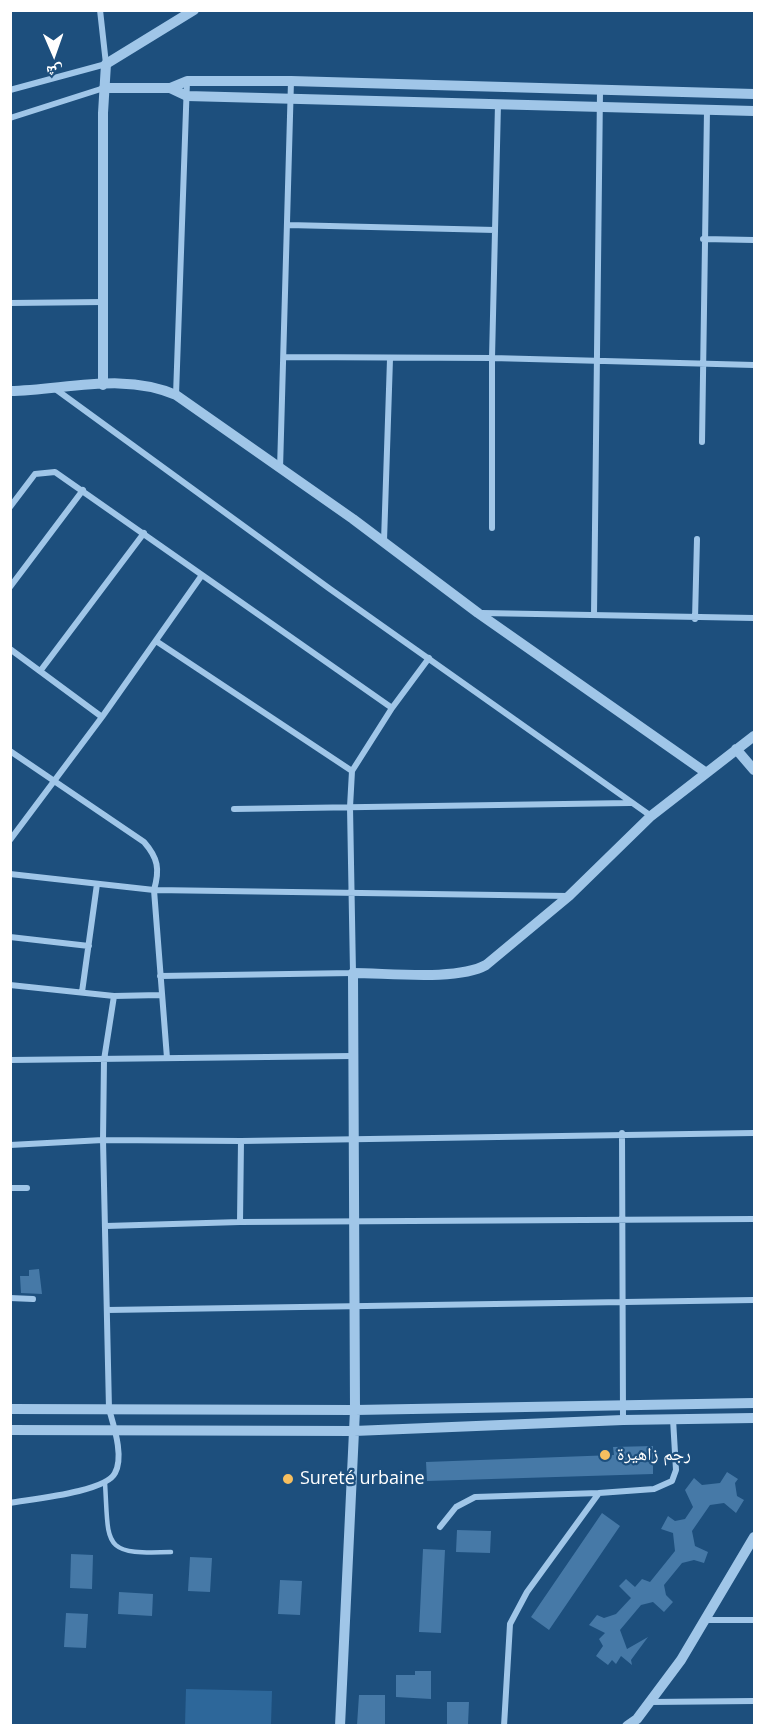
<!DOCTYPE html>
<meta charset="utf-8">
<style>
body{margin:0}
#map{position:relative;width:765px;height:1736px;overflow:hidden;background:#1d4f7d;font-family:"Open Sans","Noto Naskh Arabic",sans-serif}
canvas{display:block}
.frame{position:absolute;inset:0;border:12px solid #fff;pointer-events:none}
.north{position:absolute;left:24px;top:24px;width:60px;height:60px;-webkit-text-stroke:4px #1d4f7d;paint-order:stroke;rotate:178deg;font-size:16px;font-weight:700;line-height:24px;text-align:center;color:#fff}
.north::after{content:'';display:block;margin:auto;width:21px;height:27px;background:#fff;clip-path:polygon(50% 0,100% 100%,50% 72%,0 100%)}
</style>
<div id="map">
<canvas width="765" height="1736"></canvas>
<div class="frame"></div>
<div class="north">ش</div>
</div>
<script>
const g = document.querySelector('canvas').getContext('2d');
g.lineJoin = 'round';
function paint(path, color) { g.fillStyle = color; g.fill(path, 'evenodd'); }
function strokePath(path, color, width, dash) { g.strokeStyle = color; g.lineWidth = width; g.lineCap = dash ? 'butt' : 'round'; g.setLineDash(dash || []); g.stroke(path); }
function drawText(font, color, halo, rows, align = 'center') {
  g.font = font + ' "Open Sans","Noto Naskh Arabic",sans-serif'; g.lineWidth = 4.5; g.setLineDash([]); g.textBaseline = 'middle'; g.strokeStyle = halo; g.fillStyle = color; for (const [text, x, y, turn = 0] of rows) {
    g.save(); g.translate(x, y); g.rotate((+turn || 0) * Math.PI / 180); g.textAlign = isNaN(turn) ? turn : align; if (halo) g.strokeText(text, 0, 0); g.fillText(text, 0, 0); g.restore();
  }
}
paint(new Path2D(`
 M 186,1689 L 272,1691 L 271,1725 L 185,1725 Z`), '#2d679a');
paint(new Path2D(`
 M 39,1269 L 42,1294 L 21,1293 L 20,1276 L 29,1276 L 29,1270 Z
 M 653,1446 L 653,1474 L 427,1481 L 426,1462 L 614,1455 L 613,1447 Z
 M 727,1472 L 738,1479 L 735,1483 L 737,1496 L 744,1500 L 736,1513 L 724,1503 L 710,1505 L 692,1531 L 695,1546 L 708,1552 L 704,1563 L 694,1560 L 682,1563 L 664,1585 L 666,1595 L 673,1602 L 664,1612 L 653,1602 L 641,1605 L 620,1630 L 627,1649 L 648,1637 L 631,1660 L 632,1665 L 621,1656 L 616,1664 L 612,1660 L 608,1665 L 596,1656 L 603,1646 L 599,1639 L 605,1633 L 589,1625 L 597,1615 L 604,1618 L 616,1614 L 631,1598 L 619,1586 L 626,1579 L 635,1587 L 642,1579 L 650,1582 L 675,1551 L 673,1533 L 661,1529 L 668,1516 L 675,1521 L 685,1519 L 693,1507 L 685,1490 L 694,1478 L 702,1485 L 720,1483 Z
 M 602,1513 L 620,1526 L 549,1630 L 531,1617 Z
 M 457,1530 L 491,1531 L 490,1553 L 456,1552 Z
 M 423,1549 L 445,1550 L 441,1633 L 419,1632 Z
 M 71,1554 L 93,1555 L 92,1589 L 70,1588 Z
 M 190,1557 L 212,1558 L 210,1592 L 188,1591 Z
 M 280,1580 L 302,1581 L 300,1615 L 278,1614 Z
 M 119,1592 L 153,1594 L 152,1616 L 118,1614 Z
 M 66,1613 L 88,1614 L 86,1648 L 64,1647 Z
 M 415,1671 L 431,1671 L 431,1699 L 396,1697 L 396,1675 L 415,1675 Z
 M 359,1695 L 385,1695 L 385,1725 L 357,1725 Z
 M 447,1702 L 469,1702 L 468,1725 L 447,1725 Z`), '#4679a7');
strokePath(new Path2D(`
 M 105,1483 C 109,1546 101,1555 171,1552`), '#a0c6e8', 4.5);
strokePath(new Path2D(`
 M 10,90 L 106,64 L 100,10
 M 10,118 L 104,88
 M 288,225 L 495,230
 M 703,239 L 754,240
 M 10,303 L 104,302
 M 285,357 L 492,358 L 754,365
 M 54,388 L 330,589 L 651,816
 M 176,395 L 187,81
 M 702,442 L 707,110
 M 280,469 L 291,81
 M 10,507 L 35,474 L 55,472 L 392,708
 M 492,528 L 492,358 L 498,104
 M 384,541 L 390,359
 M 10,587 L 83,490
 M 482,613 L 754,618
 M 594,615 L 600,91
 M 695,619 L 697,539
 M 156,641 L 352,771
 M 10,649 L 102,717
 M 41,670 L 144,533
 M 10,751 L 144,842 C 158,858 160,869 154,890 L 167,1058
 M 234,809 L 630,803
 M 10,840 L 102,717 L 202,575
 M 10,874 L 154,890 L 568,896
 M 10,937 L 89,946
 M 160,976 L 353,973 L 350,807 L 352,771 L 392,708 L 429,658
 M 10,985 L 114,996 L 160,995
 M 82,992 L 97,884
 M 10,1060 L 352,1056
 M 622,1133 L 623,1420
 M 10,1145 L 103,1140 L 241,1141 L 754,1133
 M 10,1188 L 27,1188
 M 240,1222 L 241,1141
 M 106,1226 L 240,1222 L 754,1219
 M 10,1298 L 33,1299
 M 107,1310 L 754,1300
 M 10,1503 C 32,1499 106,1492 115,1473 C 124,1456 114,1427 109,1409 L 103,1140 L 104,1060 L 114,996
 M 440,1527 L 456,1507 L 475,1497 L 599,1493
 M 707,1620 L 754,1620
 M 650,1702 L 754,1701
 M 504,1726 L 510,1624 L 527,1592 L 599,1493 L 654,1489 L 672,1481 L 676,1470 L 673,1419`), '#a0c6e8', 6);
strokePath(new Path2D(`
 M 104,88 L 170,88 L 187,81 L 291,81 L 754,94
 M 170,88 L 187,96 L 754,111
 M 103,385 L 103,113 L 106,64 L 194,10
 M 10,391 C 65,390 124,372 176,395 L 353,519 L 478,613 L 705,772
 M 736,749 L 754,770
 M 10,1409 L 355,1410 L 754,1403
 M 10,1430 L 354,1431 L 623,1420 L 754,1418
 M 340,1726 L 355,1410 L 353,973 C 389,973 457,981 486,965 L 569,896 L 651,816 L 754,736
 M 627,1726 L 637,1719 L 681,1660 L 754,1537`), '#a0c6e8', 10);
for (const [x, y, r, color] of [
 [605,1455,6,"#f7bf5f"],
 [288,1479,6,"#f7bf5f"]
]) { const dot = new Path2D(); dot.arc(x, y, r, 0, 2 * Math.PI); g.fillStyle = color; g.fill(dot); strokePath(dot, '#1d4f7d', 2); }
drawText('18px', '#fff', '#1d4f7d', [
 ["رجم زاهيرة",617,1455],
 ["Sureté urbaine",300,1479]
], 'left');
</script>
